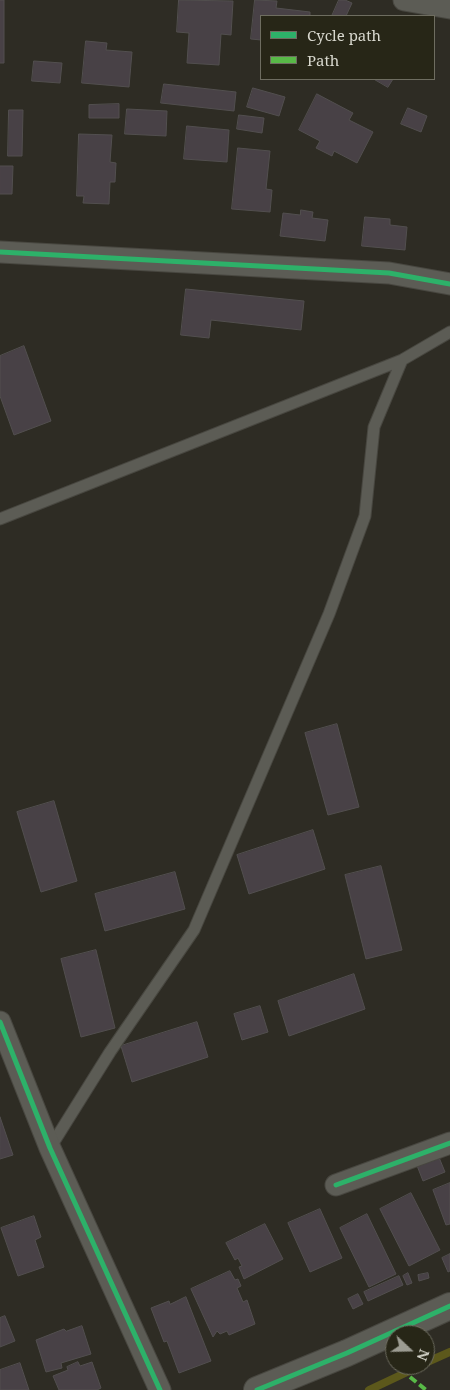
<!DOCTYPE html>
<style>
body{margin:0}
#map{position:relative;width:450px;height:1390px;overflow:hidden;background:#2e2c24;font-family:"Noto Serif",serif}
canvas{display:block}
.legend{position:absolute;left:260px;top:15px;width:175px;height:65px;box-sizing:border-box;background:#272617;border:1px solid #6e6d60;margin:0;padding:6px 9px;list-style:none;font-size:15px;color:#d8d8ce}
.legend li{display:flex;align-items:center;gap:10px;height:25px}
.legend b{width:25px;border:1px solid #6e6d60}
.north{position:absolute;left:385px;top:1325px;width:50px;height:50px;box-sizing:border-box;background:#272617;border:1px solid #6e6d60;border-radius:50%;rotate:111deg;font-size:14px;font-weight:700;line-height:20px;text-align:center;color:#d8d8ce}
.north::after{content:'';display:block;margin:auto;width:18px;height:22px;background:#9c9c92;clip-path:polygon(50% 0,100% 100%,50% 72%,0 100%)}
</style>
<div id="map">
<canvas width="450" height="1390"></canvas>
<ul class="legend">
<li><b style="height:6px;background:#2db169"></b>Cycle path</li>
<li><b style="height:6px;background:#58b947"></b>Path</li>
</ul>
<div class="north">N</div>
</div>
<script>
const g = document.querySelector('canvas').getContext('2d');
g.lineJoin = 'round';
function strokePath(path, color, width, dash) { g.strokeStyle = color; g.lineWidth = width; g.lineCap = dash ? 'butt' : 'round'; g.setLineDash(dash || []); g.stroke(path); }
function paint(path, color) { g.fillStyle = color; g.fill(path, 'evenodd'); }
strokePath(new Path2D(`
 M 425,1363 L 450,1352
 M 369,1390 L 422,1365`), '#5c581b', 8);
const building = new Path2D(`
 M 0,0 L 4,0 L 4,63 L 0,63 Z
 M 179,0 L 233,1 L 231,35 L 221,34 L 219,65 L 187,63 L 189,33 L 177,32 Z
 M 255,0 L 277,1 L 276,8 L 310,12 L 310,16 L 261,16 L 261,40 L 251,39 Z
 M 339,0 L 345,0 L 352,3 L 346,16 L 332,16 Z
 M 86,41 L 107,43 L 106,50 L 132,52 L 129,87 L 82,83 Z
 M 34,61 L 62,63 L 60,83 L 32,81 Z
 M 374,79 L 393,79 L 388,87 Z
 M 164,84 L 236,92 L 234,111 L 161,103 Z
 M 253,88 L 285,97 L 279,116 L 247,107 Z
 M 317,94 L 353,113 L 349,120 L 373,132 L 357,163 L 334,151 L 332,156 L 316,148 L 320,141 L 299,130 Z
 M 119,104 L 119,118 L 89,118 L 89,105 Z
 M 408,108 L 427,116 L 421,132 L 401,124 Z
 M 127,109 L 167,111 L 166,136 L 125,134 Z
 M 9,110 L 23,110 L 22,156 L 8,156 Z
 M 239,115 L 264,118 L 262,133 L 237,129 Z
 M 187,126 L 229,130 L 227,162 L 184,159 Z
 M 79,134 L 112,135 L 110,162 L 116,163 L 115,182 L 110,182 L 109,204 L 83,203 L 84,196 L 77,196 Z
 M 238,148 L 270,151 L 266,189 L 272,190 L 270,212 L 232,209 Z
 M 0,166 L 13,166 L 12,194 L 0,194 Z
 M 301,210 L 313,212 L 312,218 L 328,220 L 325,241 L 280,236 L 283,213 L 300,215 Z
 M 365,217 L 390,219 L 390,225 L 407,227 L 405,250 L 362,246 Z
 M 186,289 L 304,301 L 301,330 L 211,320 L 209,338 L 181,335 Z
 M 24,346 L 51,421 L 14,435 L 0,396 L 0,356 Z
 M 337,724 L 359,807 L 328,815 L 305,733 Z
 M 54,801 L 77,881 L 41,892 L 17,812 Z
 M 313,830 L 325,869 L 249,894 L 237,855 Z
 M 381,866 L 402,950 L 366,959 L 345,875 Z
 M 175,872 L 185,909 L 105,931 L 95,894 Z
 M 96,950 L 115,1028 L 81,1037 L 61,959 Z
 M 354,974 L 365,1009 L 289,1036 L 278,1001 Z
 M 260,1006 L 268,1032 L 242,1040 L 234,1014 Z
 M 197,1022 L 208,1057 L 132,1082 L 121,1046 Z
 M 0,1117 L 13,1155 L 0,1159 Z
 M 438,1155 L 445,1172 L 423,1181 L 416,1163 Z
 M 450,1183 L 450,1224 L 446,1225 L 433,1190 Z
 M 411,1193 L 440,1250 L 409,1266 L 380,1209 Z
 M 320,1209 L 342,1258 L 310,1272 L 288,1223 Z
 M 367,1214 L 396,1274 L 369,1287 L 340,1228 Z
 M 34,1216 L 41,1237 L 35,1240 L 44,1267 L 18,1276 L 1,1228 Z
 M 265,1224 L 283,1259 L 244,1279 L 239,1267 L 242,1266 L 238,1258 L 235,1260 L 226,1243 Z
 M 450,1254 L 450,1271 L 448,1272 L 442,1258 Z
 M 230,1271 L 235,1280 L 238,1279 L 241,1286 L 237,1288 L 243,1302 L 247,1300 L 255,1324 L 229,1335 L 227,1331 L 220,1334 L 217,1331 L 213,1337 L 191,1289 Z
 M 408,1273 L 412,1283 L 407,1285 L 403,1276 Z
 M 428,1273 L 429,1278 L 419,1281 L 418,1275 Z
 M 399,1276 L 403,1285 L 368,1301 L 364,1292 Z
 M 358,1294 L 363,1304 L 353,1309 L 348,1299 Z
 M 186,1297 L 211,1361 L 179,1373 L 167,1341 L 164,1342 L 151,1308 L 169,1301 L 170,1304 Z
 M 5,1316 L 15,1341 L 0,1347 L 0,1318 Z
 M 82,1326 L 91,1354 L 61,1363 L 62,1368 L 46,1372 L 36,1340 L 64,1329 L 66,1331 Z
 M 78,1362 L 80,1366 L 92,1362 L 101,1388 L 97,1390 L 59,1390 L 53,1376 L 68,1370 L 67,1367 Z
 M 20,1363 L 29,1390 L 0,1390 L 0,1370 Z`);
paint(building, '#484146');
strokePath(building, '#524f4f', 1);
const service = new Path2D(`
 M 0,519 L 402,360 L 450,332
 M 50,1148 L 110,1052 L 194,930 L 329,614 L 365,516 L 374,427 L 402,360`);
const minor = new Path2D(`
 M 404,0 L 450,8
 M 0,252 L 389,273 L 450,284
 M 0,1022 L 50,1148 L 160,1390
 M 336,1185 L 450,1143`);
const tertiary = new Path2D(`
 M 257,1390 L 347,1353 L 450,1306`);
strokePath(service, '#484740', 13);
strokePath(minor, '#484740', 23);
strokePath(tertiary, '#484740', 28);
strokePath(service, '#5c5c55', 11);
strokePath(minor, '#5c5c55', 21);
strokePath(tertiary, '#5c5c55', 26);
strokePath(new Path2D(`
 M 410,1377 L 426,1390`), '#58b947', 4, [8, 4]);
strokePath(new Path2D(`
 M 0,252 L 389,273 L 450,284
 M 0,1022 L 50,1148 L 160,1390
 M 336,1185 L 450,1143
 M 257,1390 L 347,1353 L 450,1306`), '#2db169', 5);
</script>
